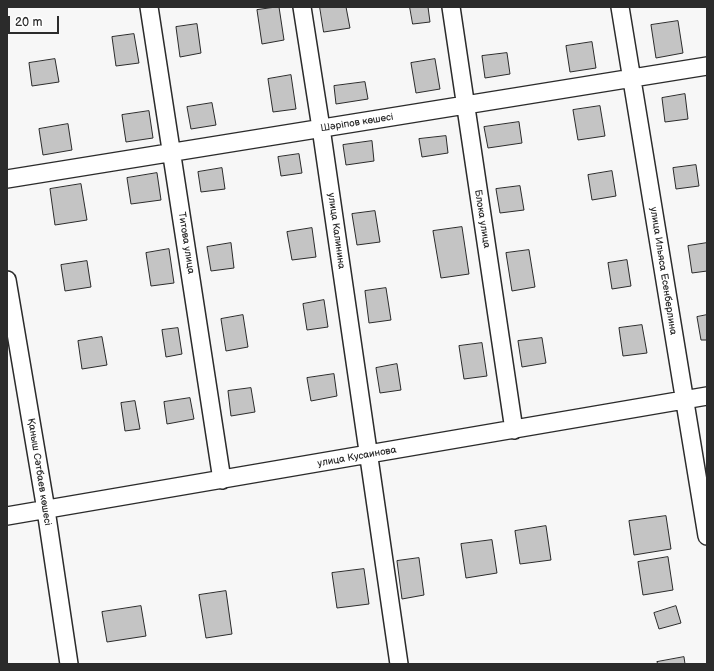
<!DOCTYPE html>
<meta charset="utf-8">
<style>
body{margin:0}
#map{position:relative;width:714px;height:671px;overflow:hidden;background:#f7f7f7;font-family:"Balsamiq Sans",sans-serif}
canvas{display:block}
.frame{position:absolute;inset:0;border:8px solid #2b2b2b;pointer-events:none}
.scale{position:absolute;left:8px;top:16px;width:51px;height:18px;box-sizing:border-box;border:2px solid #2b2b2b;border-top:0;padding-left:5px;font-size:12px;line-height:14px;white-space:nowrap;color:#2b2b2b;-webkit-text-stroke:3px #fff;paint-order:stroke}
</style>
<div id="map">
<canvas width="714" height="671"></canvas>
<div class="frame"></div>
<div class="scale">20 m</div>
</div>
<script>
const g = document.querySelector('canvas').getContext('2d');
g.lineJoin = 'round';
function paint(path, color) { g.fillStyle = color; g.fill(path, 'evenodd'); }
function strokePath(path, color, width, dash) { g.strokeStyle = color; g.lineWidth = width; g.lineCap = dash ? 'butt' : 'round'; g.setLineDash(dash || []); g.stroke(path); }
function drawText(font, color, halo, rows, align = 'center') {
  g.font = font + ' "Balsamiq Sans",sans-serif'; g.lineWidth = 3; g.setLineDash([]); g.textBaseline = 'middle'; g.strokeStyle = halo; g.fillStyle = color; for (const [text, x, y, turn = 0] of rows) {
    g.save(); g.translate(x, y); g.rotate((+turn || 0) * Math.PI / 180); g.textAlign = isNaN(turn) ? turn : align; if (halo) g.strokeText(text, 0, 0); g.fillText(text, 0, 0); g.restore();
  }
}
const building = new Path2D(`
 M 279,7 L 284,40 L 262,44 L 257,10 Z
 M 320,7 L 346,7 L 350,28 L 324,32 Z
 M 410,7 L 428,7 L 430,22 L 413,24 Z
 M 678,21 L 683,53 L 656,58 L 651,25 Z
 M 197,24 L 201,53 L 180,57 L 176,27 Z
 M 134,34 L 139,63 L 116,66 L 112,37 Z
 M 592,42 L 596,68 L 570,72 L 566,46 Z
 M 507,53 L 510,74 L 485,78 L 482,56 Z
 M 55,59 L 59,82 L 32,86 L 29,63 Z
 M 435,59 L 440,89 L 416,93 L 411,63 Z
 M 291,75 L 296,109 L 273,112 L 268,79 Z
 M 365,82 L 368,99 L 336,104 L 334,86 Z
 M 685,94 L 688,119 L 665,122 L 662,98 Z
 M 212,103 L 216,125 L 191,129 L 187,107 Z
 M 600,106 L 605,136 L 578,140 L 573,110 Z
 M 149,111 L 153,138 L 126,142 L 122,115 Z
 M 519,122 L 522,143 L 488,148 L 484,127 Z
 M 68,124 L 72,150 L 43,155 L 39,129 Z
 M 446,136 L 448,153 L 422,157 L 419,139 Z
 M 372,141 L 374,161 L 346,165 L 343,145 Z
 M 299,154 L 302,173 L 281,176 L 278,157 Z
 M 696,165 L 699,186 L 676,189 L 673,168 Z
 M 222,168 L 225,189 L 201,192 L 198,172 Z
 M 612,171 L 616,196 L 592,200 L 588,175 Z
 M 157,173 L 161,200 L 131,204 L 127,178 Z
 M 81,184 L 87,220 L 55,225 L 50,189 Z
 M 520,186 L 524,210 L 500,213 L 496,189 Z
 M 375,211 L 380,242 L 357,245 L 352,214 Z
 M 462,227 L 469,274 L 441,278 L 433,231 Z
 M 312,228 L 316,257 L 292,260 L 287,232 Z
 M 231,243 L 234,268 L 211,271 L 207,247 Z
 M 707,243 L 707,271 L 692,273 L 688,246 Z
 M 169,249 L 174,283 L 151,286 L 146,253 Z
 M 529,250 L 535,287 L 512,291 L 506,253 Z
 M 627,260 L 631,286 L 612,289 L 608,263 Z
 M 87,261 L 91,287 L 65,291 L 61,265 Z
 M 386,288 L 391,320 L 369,323 L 365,291 Z
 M 324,300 L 328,327 L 307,330 L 303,304 Z
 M 243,315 L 248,347 L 226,351 L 221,319 Z
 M 707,315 L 707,340 L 701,340 L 697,317 Z
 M 642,325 L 647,353 L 623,356 L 619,328 Z
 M 178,328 L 182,354 L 166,357 L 162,330 Z
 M 102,337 L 107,365 L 82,369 L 78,341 Z
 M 542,338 L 546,363 L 522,367 L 518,341 Z
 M 482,343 L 487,376 L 464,379 L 459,346 Z
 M 397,364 L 401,390 L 380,393 L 376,368 Z
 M 334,374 L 337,396 L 311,401 L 307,378 Z
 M 251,388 L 255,412 L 231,416 L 228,391 Z
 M 190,398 L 194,419 L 167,424 L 164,402 Z
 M 135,401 L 140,429 L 125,431 L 121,403 Z
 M 666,516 L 671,549 L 634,555 L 629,521 Z
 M 546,526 L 551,560 L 520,564 L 515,531 Z
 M 492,540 L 497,573 L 466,578 L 461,544 Z
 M 668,557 L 673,590 L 643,595 L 638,562 Z
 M 419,558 L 424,595 L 402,599 L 397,561 Z
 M 364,569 L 369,604 L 337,608 L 332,573 Z
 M 226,591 L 232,634 L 206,638 L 199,595 Z
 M 141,606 L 146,636 L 107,642 L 102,612 Z
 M 676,606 L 681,623 L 659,629 L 654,613 Z
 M 684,657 L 685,664 L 658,664 L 657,662 Z`);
paint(building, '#c4c4c4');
strokePath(building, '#2b2b2b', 1);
const minor = new Path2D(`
 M 149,7 L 222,480
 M 302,7 L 321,128 L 399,664
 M 451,7 L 514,430
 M 620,7 L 707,536
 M 7,179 L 707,66
 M 7,280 L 46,510 L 69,664
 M 7,516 L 707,396`);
strokePath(minor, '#2b2b2b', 20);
strokePath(minor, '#fff', 17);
drawText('10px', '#2b2b2b', '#fff', [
 ["Шәріпов көшесі",357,123,-9],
 ["Блока улица",482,219,81],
 ["улица Калинина",336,231,82],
 ["Титова улица",186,243,81],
 ["улица Ильяса Есенберлина",663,271,81],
 ["улица Кусаинова",357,457,-10],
 ["Қаныш Сәтбаев көшесі",39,472,81]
]);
</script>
